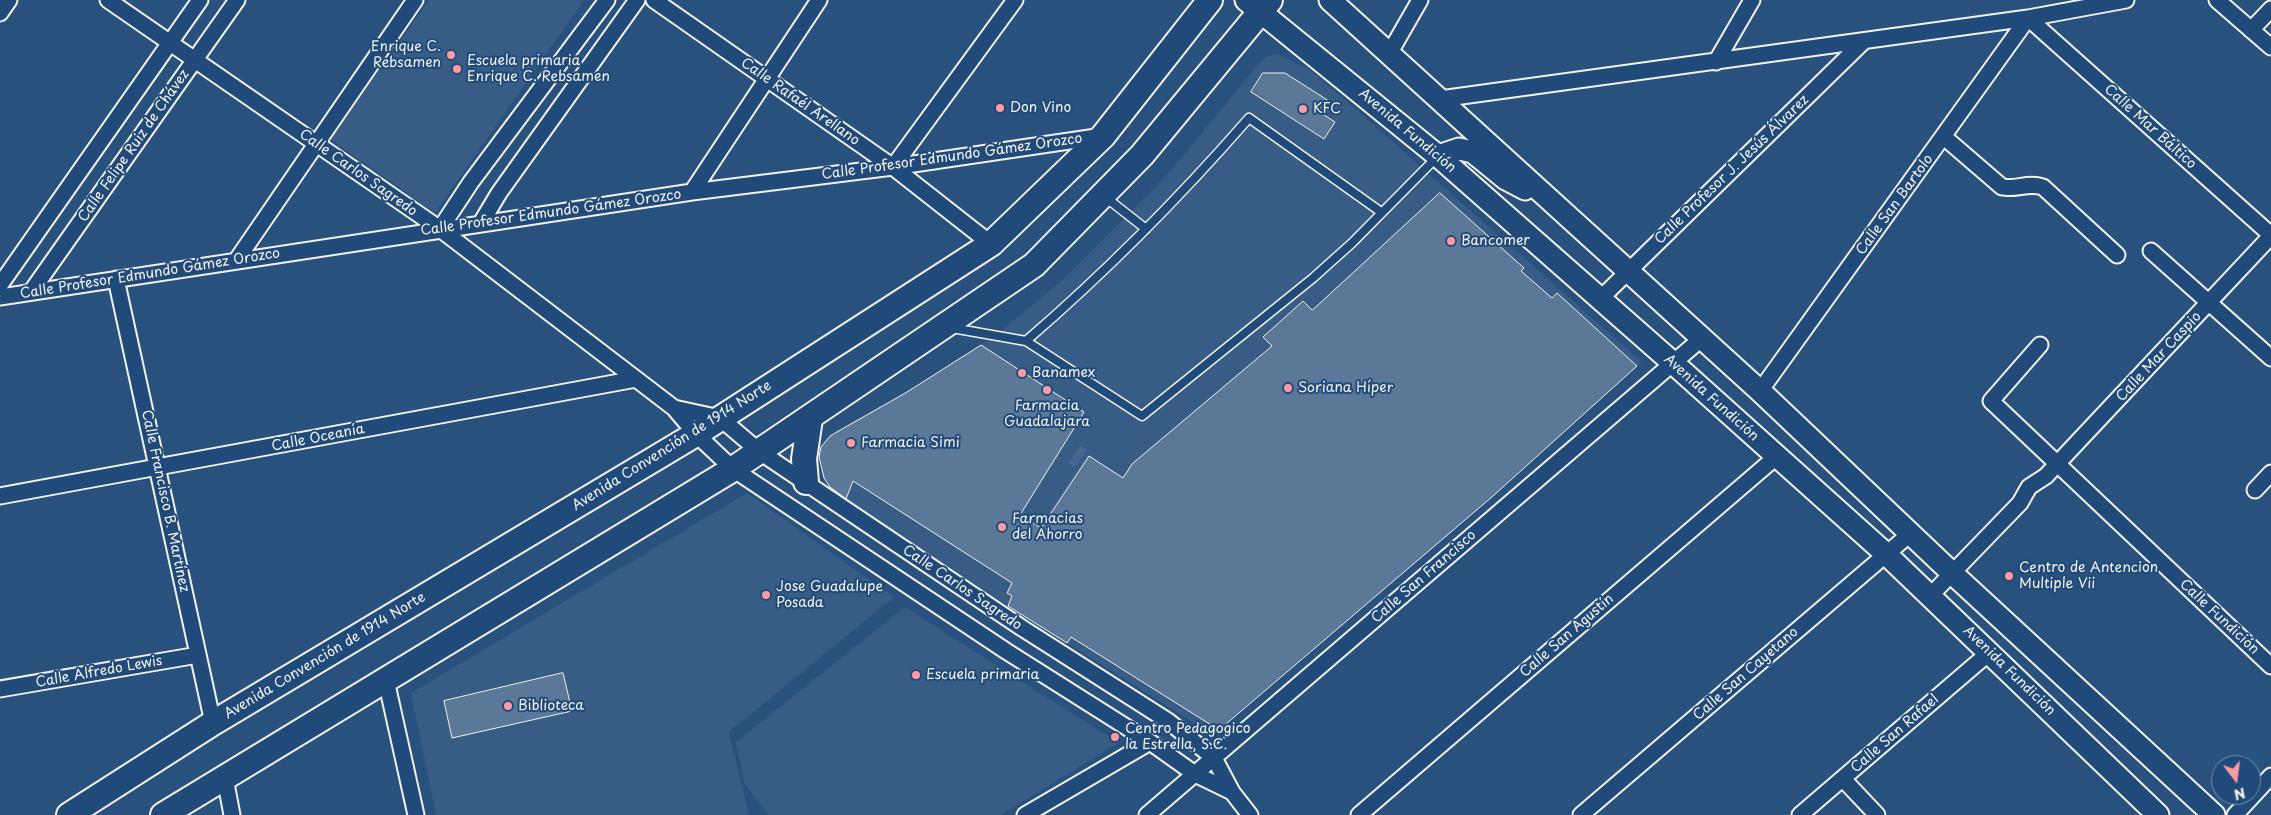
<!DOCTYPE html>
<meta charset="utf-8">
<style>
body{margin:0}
#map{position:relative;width:2271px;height:815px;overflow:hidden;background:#28517e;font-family:"Playpen Sans",sans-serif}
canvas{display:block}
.north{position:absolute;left:2211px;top:755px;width:50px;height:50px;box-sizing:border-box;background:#1f4a7a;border:1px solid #748da6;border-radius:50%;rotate:165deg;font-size:14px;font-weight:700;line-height:20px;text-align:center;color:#f4f1e8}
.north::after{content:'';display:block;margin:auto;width:18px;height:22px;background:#ff9aa2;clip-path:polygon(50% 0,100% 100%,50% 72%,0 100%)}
</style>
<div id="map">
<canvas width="2271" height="815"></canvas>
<div class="north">N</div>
</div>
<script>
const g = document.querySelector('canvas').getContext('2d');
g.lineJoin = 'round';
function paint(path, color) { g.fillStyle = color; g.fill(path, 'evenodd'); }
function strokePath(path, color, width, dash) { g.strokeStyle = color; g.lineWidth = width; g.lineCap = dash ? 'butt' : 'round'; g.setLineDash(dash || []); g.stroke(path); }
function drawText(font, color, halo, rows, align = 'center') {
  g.font = font + ' "Playpen Sans",sans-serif'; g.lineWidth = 4; g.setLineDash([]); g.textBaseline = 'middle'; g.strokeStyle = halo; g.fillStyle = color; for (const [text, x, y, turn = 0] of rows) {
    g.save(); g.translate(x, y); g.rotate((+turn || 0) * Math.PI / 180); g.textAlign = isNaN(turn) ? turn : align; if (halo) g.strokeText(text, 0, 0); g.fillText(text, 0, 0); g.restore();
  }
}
paint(new Path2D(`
 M 429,0 L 584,0 L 435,213 L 330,139 Z
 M 1277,54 L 1308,69 L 1335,91 L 1642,362 L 1494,496 L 1213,735 L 1008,606 L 839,494 L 830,487 L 824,478 L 819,457 L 821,447 L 837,430 L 907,392 L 996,335 L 1065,278 L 1167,175 L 1262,60 L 1269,56 Z
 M 747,493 L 894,597 L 729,732 L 749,815 L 436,815 L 411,693 Z
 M 905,607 L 1119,743 L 1000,815 L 769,815 L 744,783 L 736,742 Z`), '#375d86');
paint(new Path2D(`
 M 1080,446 L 1087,450 L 1075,467 L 1068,463 Z`), '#45688e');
const building = new Path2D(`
 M 1263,73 L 1285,73 L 1332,103 L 1324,115 L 1335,122 L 1324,139 L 1251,92 Z
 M 1440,193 L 1524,268 L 1521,271 L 1552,298 L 1557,293 L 1637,366 L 1493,496 L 1219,730 L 1071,637 L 1067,643 L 1008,606 L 1012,596 L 1007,593 L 1012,583 L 853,481 L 846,499 L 830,487 L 824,478 L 819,457 L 821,447 L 830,436 L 907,392 L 981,345 L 1084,412 L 1020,515 L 1041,528 L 1089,456 L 1123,478 L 1132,464 L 1272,346 L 1263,337 L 1303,301 L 1312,310 Z
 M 563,673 L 572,711 L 452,738 L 444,701 Z`);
paint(building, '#5b7899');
strokePath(building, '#f4f1e8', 1);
const lane = new Path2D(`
 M 1104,196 L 1146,229
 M 952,328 L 1026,341 L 1142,416 L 1313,278 L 1352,243 L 1437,157
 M 1026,341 C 1106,272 1180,197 1249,118 L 1381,212`);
const street = new Path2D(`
 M 108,0 L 440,229 L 674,408 L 696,434 L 733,469 L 1006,651 L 1150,742 L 1195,774 L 1232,792
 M 654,0 L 893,167 L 991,244
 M 2217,0 L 2271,47
 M 0,13 L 9,0
 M 2251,30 L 2271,9
 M 1389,54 L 1420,0
 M 1716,62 L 1752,0
 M 1440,99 L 2028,18 L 2126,0
 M 1944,137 L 2002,187 C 2016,190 2028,182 2043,187 L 2117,255
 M 893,167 L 1015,0
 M 692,192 L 819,0
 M 481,223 L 499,193 L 637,0
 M 440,229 L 471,182 L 607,0
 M 2151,251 L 2271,358
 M 236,261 L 415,0
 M 116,279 L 213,723
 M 0,285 L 200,0
 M 31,292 L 237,0
 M 0,297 L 692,192 L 893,167 L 1103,136
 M 1600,299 L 1864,41
 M 2040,345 L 1991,401 L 2271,666
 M 1760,391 L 2028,18 L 2271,235
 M 674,408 L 720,418 L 760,452 L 1022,628 L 1168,721 L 1214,758 L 1232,792 L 1250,815
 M 2255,490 L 2271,473
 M 0,496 L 636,379
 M 1930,596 L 2020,503 L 2029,487 L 2046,476 L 2057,464 L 2271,236
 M 386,680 L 416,815
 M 0,689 L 198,655
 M 225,778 L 232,815
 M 1843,779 L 1877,815
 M 1025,815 L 1150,742
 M 1147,815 L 1701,339
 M 1359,815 L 1776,457
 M 1581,815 L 1911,533
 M 1800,815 L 1990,652
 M 2235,815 L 2271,776`);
const secondary = new Path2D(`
 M 1246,0 L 1438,156 L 1673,363 L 1886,554 L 2158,815
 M 1330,0 L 1760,391 L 1953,574 L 2214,815
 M 1438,156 L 1459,149 L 1473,152 L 1506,179 L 1525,189`);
const primary = new Path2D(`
 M 806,482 L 804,459 L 810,419
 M 69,815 L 213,723 L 696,434 L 991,244 L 1103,136 L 1210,0
 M 163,815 L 733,469 L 1034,265 L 1142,155 L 1270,0`);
strokePath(lane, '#f4f1e8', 11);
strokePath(street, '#f4f1e8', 19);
strokePath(secondary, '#f4f1e8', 25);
strokePath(primary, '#f4f1e8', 28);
strokePath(lane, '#1f4a7a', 8);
strokePath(street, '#1f4a7a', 15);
strokePath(secondary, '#1f4a7a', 21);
strokePath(primary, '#1f4a7a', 24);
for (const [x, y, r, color] of [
 [451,55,5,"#ff9aa2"],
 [457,69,5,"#ff9aa2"],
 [1000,108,5,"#ff9aa2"],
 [1303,109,5,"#ff9aa2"],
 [1451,241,5,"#ff9aa2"],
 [1022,373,5,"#ff9aa2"],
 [1288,388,5,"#ff9aa2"],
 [1047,390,5,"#ff9aa2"],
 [851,443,5,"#ff9aa2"],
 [1002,527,5,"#ff9aa2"],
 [2009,576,5,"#ff9aa2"],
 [766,595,5,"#ff9aa2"],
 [916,675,5,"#ff9aa2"],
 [508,706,5,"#ff9aa2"],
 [1115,737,5,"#ff9aa2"]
]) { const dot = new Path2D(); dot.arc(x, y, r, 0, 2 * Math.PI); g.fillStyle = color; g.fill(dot); strokePath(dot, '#1f4a7a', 2); }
drawText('14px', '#f4f1e8', '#1f4a7a', [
 ["Enrique C.",441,47,"right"],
 ["Rebsamen",441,63,"right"],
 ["Escuela primaria",467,61],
 ["Enrique C. Rebsamen",467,77],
 ["Don Vino",1010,108],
 ["KFC",1313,109],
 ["Bancomer",1461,241],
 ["Banamex",1032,373],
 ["Soriana Híper",1298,388],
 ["Farmacia",1047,406,"center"],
 ["Guadalajara",1047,422,"center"],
 ["Farmacia Simi",861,443],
 ["Farmacias",1012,519],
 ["del Ahorro",1012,535],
 ["Centro de Antencion",2019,568],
 ["Multiple Vii",2019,584],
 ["Jose Guadalupe",776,587],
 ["Posada",776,603],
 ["Escuela primaria",926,675],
 ["Biblioteca",518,706],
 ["Centro Pedagogico",1125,729],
 ["la Estrella, S.C.",1125,745]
], 'left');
drawText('14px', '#f4f1e8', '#1f4a7a', [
 ["Calle Rafaél Arellano",800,102,35],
 ["Calle Mar Báltico",2150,127,42],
 ["Avenida Fundición",1407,131,40],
 ["Calle Felipe Ruiz de Chávez",134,146,-55],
 ["Calle Profesor Edmundo Gámez Orozco",952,157,-8],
 ["Calle Profesor J. Jesús Álvarez",1732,170,-44],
 ["Calle Carlos Sagredo",358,173,35],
 ["Calle San Bartolo",1895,205,-54],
 ["Calle Profesor Edmundo Gámez Orozco",551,213,-8],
 ["Calle Profesor Edmundo Gámez Orozco",150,274,-9],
 ["Calle Mar Caspio",2159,357,-47],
 ["Avenida Fundición",1711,398,42],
 ["Calle Oceanía",318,438,-11],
 ["Avenida Convención de 1914 Norte",672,446,-32],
 ["Calle Francisco B. Martínez",165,501,78],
 ["Calle San Francisco",1424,577,-41],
 ["Calle Carlos Sagredo",962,588,34],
 ["Calle Fundición",2219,617,43],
 ["Calle San Agustín",1567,636,-41],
 ["Avenida Convención de 1914 Norte",325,656,-31],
 ["Avenida Fundición",2009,671,44],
 ["Calle Alfredo Lewis",99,672,-10],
 ["Calle San Cayetano",1746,674,-41],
 ["Calle San Rafael",1895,734,-41]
]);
</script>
